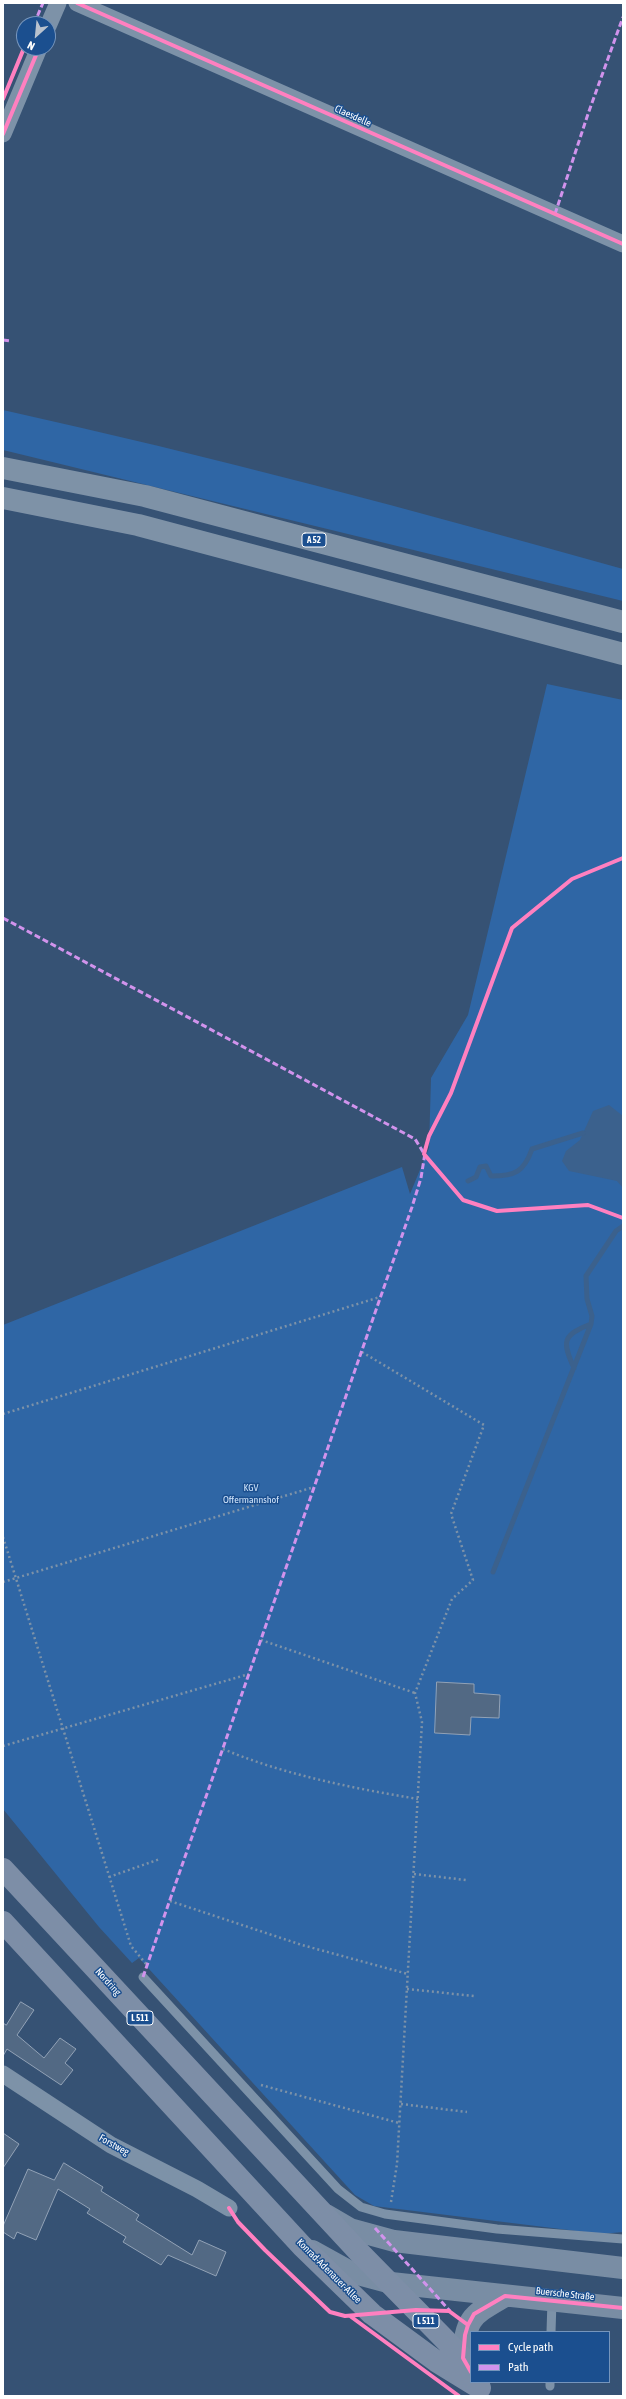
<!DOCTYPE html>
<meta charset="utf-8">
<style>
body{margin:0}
#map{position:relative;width:626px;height:2399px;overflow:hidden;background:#365274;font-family:"Asap Condensed",sans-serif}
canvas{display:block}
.frame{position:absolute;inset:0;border:4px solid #fff;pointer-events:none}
.legend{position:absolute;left:470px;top:2331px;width:140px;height:52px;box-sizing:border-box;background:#1b4f8f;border:1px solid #7695bc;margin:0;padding:5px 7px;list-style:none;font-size:12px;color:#fff}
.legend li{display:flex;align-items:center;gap:8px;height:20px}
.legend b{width:20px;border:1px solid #7695bc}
.north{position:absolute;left:16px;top:16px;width:40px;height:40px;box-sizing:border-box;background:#1b4f8f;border:1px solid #7695bc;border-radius:50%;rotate:207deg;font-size:11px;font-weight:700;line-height:16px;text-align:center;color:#fff}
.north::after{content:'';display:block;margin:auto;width:14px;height:18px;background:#b9c2ce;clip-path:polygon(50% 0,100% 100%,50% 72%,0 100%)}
</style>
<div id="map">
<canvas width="626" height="2399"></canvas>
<div class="frame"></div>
<ul class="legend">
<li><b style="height:5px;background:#ff80c0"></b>Cycle path</li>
<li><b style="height:5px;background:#d193ec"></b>Path</li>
</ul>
<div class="north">N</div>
</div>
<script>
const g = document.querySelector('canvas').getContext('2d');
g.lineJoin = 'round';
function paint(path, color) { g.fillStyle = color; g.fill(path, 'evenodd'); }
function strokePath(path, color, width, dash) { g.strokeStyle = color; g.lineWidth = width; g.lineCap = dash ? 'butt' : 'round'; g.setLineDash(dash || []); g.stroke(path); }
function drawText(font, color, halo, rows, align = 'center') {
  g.font = font + ' "Asap Condensed",sans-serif'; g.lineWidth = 3; g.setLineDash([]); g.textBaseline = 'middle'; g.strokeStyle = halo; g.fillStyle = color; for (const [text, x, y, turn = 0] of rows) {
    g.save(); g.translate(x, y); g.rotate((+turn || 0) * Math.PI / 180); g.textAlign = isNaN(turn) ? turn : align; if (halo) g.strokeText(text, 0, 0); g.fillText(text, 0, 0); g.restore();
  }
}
paint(new Path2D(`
 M 3,410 C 211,456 417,511 623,569 L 623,601 L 3,450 Z
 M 547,684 L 623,700 L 623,2232 L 601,2234 L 374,2206 L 355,2195 L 139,1958 L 132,1963 L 99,1927 L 3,1809 L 3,1325 L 402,1167 L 410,1194 L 429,1148 L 431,1078 L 468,1015 Z`), '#2f66a5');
paint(new Path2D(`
 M 609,1105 L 623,1116 L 623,1188 L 617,1181 L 569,1171 L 562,1161 L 566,1151 L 580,1140 L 593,1111 Z`), '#3b618d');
strokePath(new Path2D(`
 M 468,1181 L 476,1177 L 480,1167 L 486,1166 L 491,1176 C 515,1176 524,1172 532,1149 L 583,1133
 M 574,1368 C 562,1342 562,1335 591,1324
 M 493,1572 L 591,1324 L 592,1316 L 587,1299 L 586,1276 L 616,1231 L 623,1226`), '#3b618d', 5);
const building = new Path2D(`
 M 437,1682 L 474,1684 L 474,1693 L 500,1695 L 499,1718 L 471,1717 L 470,1735 L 435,1733 Z
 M 21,2002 L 34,2010 L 17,2035 L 44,2058 L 60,2038 L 76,2049 L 65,2063 L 73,2070 L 61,2085 L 7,2049 L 3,2056 L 3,2023 L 6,2025 Z
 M 3,2133 L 19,2144 L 3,2168 Z
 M 64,2163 L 103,2187 L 101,2191 L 139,2215 L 136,2220 L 192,2255 L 199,2240 L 226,2252 L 216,2276 L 168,2255 L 161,2265 L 123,2242 L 126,2237 L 87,2213 L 90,2209 L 58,2189 L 36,2240 L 17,2232 L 14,2239 L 3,2232 L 3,2226 L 28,2169 L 54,2180 Z`);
paint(building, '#526984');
strokePath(building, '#92a2b6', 1);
strokePath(new Path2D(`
 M 362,1352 L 484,1425 L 451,1514 L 473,1580 L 452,1599 L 415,1693 L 422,1722 L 397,2164 L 391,2202
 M 3,1414 L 380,1297
 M 3,1537 L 131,1946 L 147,1965
 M 3,1582 L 314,1487
 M 261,1640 L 415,1693
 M 3,1746 L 249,1674
 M 223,1749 C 285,1775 352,1788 418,1799
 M 414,1874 L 466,1880
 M 109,1877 L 160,1859
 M 170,1901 L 302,1945 L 408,1974
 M 407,1989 L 474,1996
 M 261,2085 L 399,2123
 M 401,2104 L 467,2112`), '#7d92a8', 2.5, [2, 3]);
strokePath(new Path2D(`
 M 143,1977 L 338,2189 L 361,2207 L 385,2214 L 497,2229 L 623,2239
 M 551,2332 L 552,2301
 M 550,2386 L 550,2382`), '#7d92a8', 9);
strokePath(new Path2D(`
 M 77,3 L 623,244
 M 48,26 L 58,3
 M 3,134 L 39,48
 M 3,2074 L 111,2145 L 197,2189 L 229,2208`), '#7d92a8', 17);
strokePath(new Path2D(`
 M 326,2215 L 350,2229 L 394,2241 L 623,2268
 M 312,2251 L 350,2272 L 391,2283 L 623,2308
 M 463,2358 C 466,2317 471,2316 505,2296`), '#798da4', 22);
strokePath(new Path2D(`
 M 3,1869 L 357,2250 L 463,2358 L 471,2372
 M 3,1922 L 302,2246 L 372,2314 L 436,2361 L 480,2388`), '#7d8ea7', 22);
strokePath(new Path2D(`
 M 3,468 L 145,496 L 623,622
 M 3,498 L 138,525 L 623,654`), '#7e92a7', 22);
strokePath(new Path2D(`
 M 34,24 L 43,3
 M 555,214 L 588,114 L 623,17
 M 3,340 L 11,341
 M 3,918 L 415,1139 L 425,1155
 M 143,1977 L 412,1207 L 421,1178 L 425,1153
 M 375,2228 L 450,2311`), '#d193ec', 3, [6, 3]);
strokePath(new Path2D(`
 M 77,3 L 623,244
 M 3,99 L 24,48
 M 3,134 L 39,48
 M 623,858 L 572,879 L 512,928 L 451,1093 L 429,1136 L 424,1154 L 463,1200 L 497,1211 L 588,1205 L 623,1218
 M 229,2208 L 238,2222 L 265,2250 L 330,2312 L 345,2316 L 416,2310 L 449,2311 L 468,2325
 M 350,2316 L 459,2396
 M 471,2372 L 463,2358 L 465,2335 L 468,2325 L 474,2314 L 505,2296 L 623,2308`), '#ff80c0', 4);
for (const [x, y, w] of [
 [314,540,24],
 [140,2018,26],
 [426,2321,26]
]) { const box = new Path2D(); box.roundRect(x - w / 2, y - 7, w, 14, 3); g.fillStyle = '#1b4f8f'; g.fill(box); strokePath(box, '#fff', 1); }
drawText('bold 9px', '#fff', null, [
 ["A 52",314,540],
 ["L 511",140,2018],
 ["L 511",426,2321]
]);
drawText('10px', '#fff', '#1b4f8f', [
 ["Claesdelle",353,116,24],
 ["Nordring",108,1982,48],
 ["Forstweg",114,2145,29],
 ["Konrad-Adenauer-Allee",329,2271,45],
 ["Buersche Straße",565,2294,6]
]);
drawText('10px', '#cfe3fa', '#1b4f8f', [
 ["KGV",251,1488],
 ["Offermannshof",251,1500]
]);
</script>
